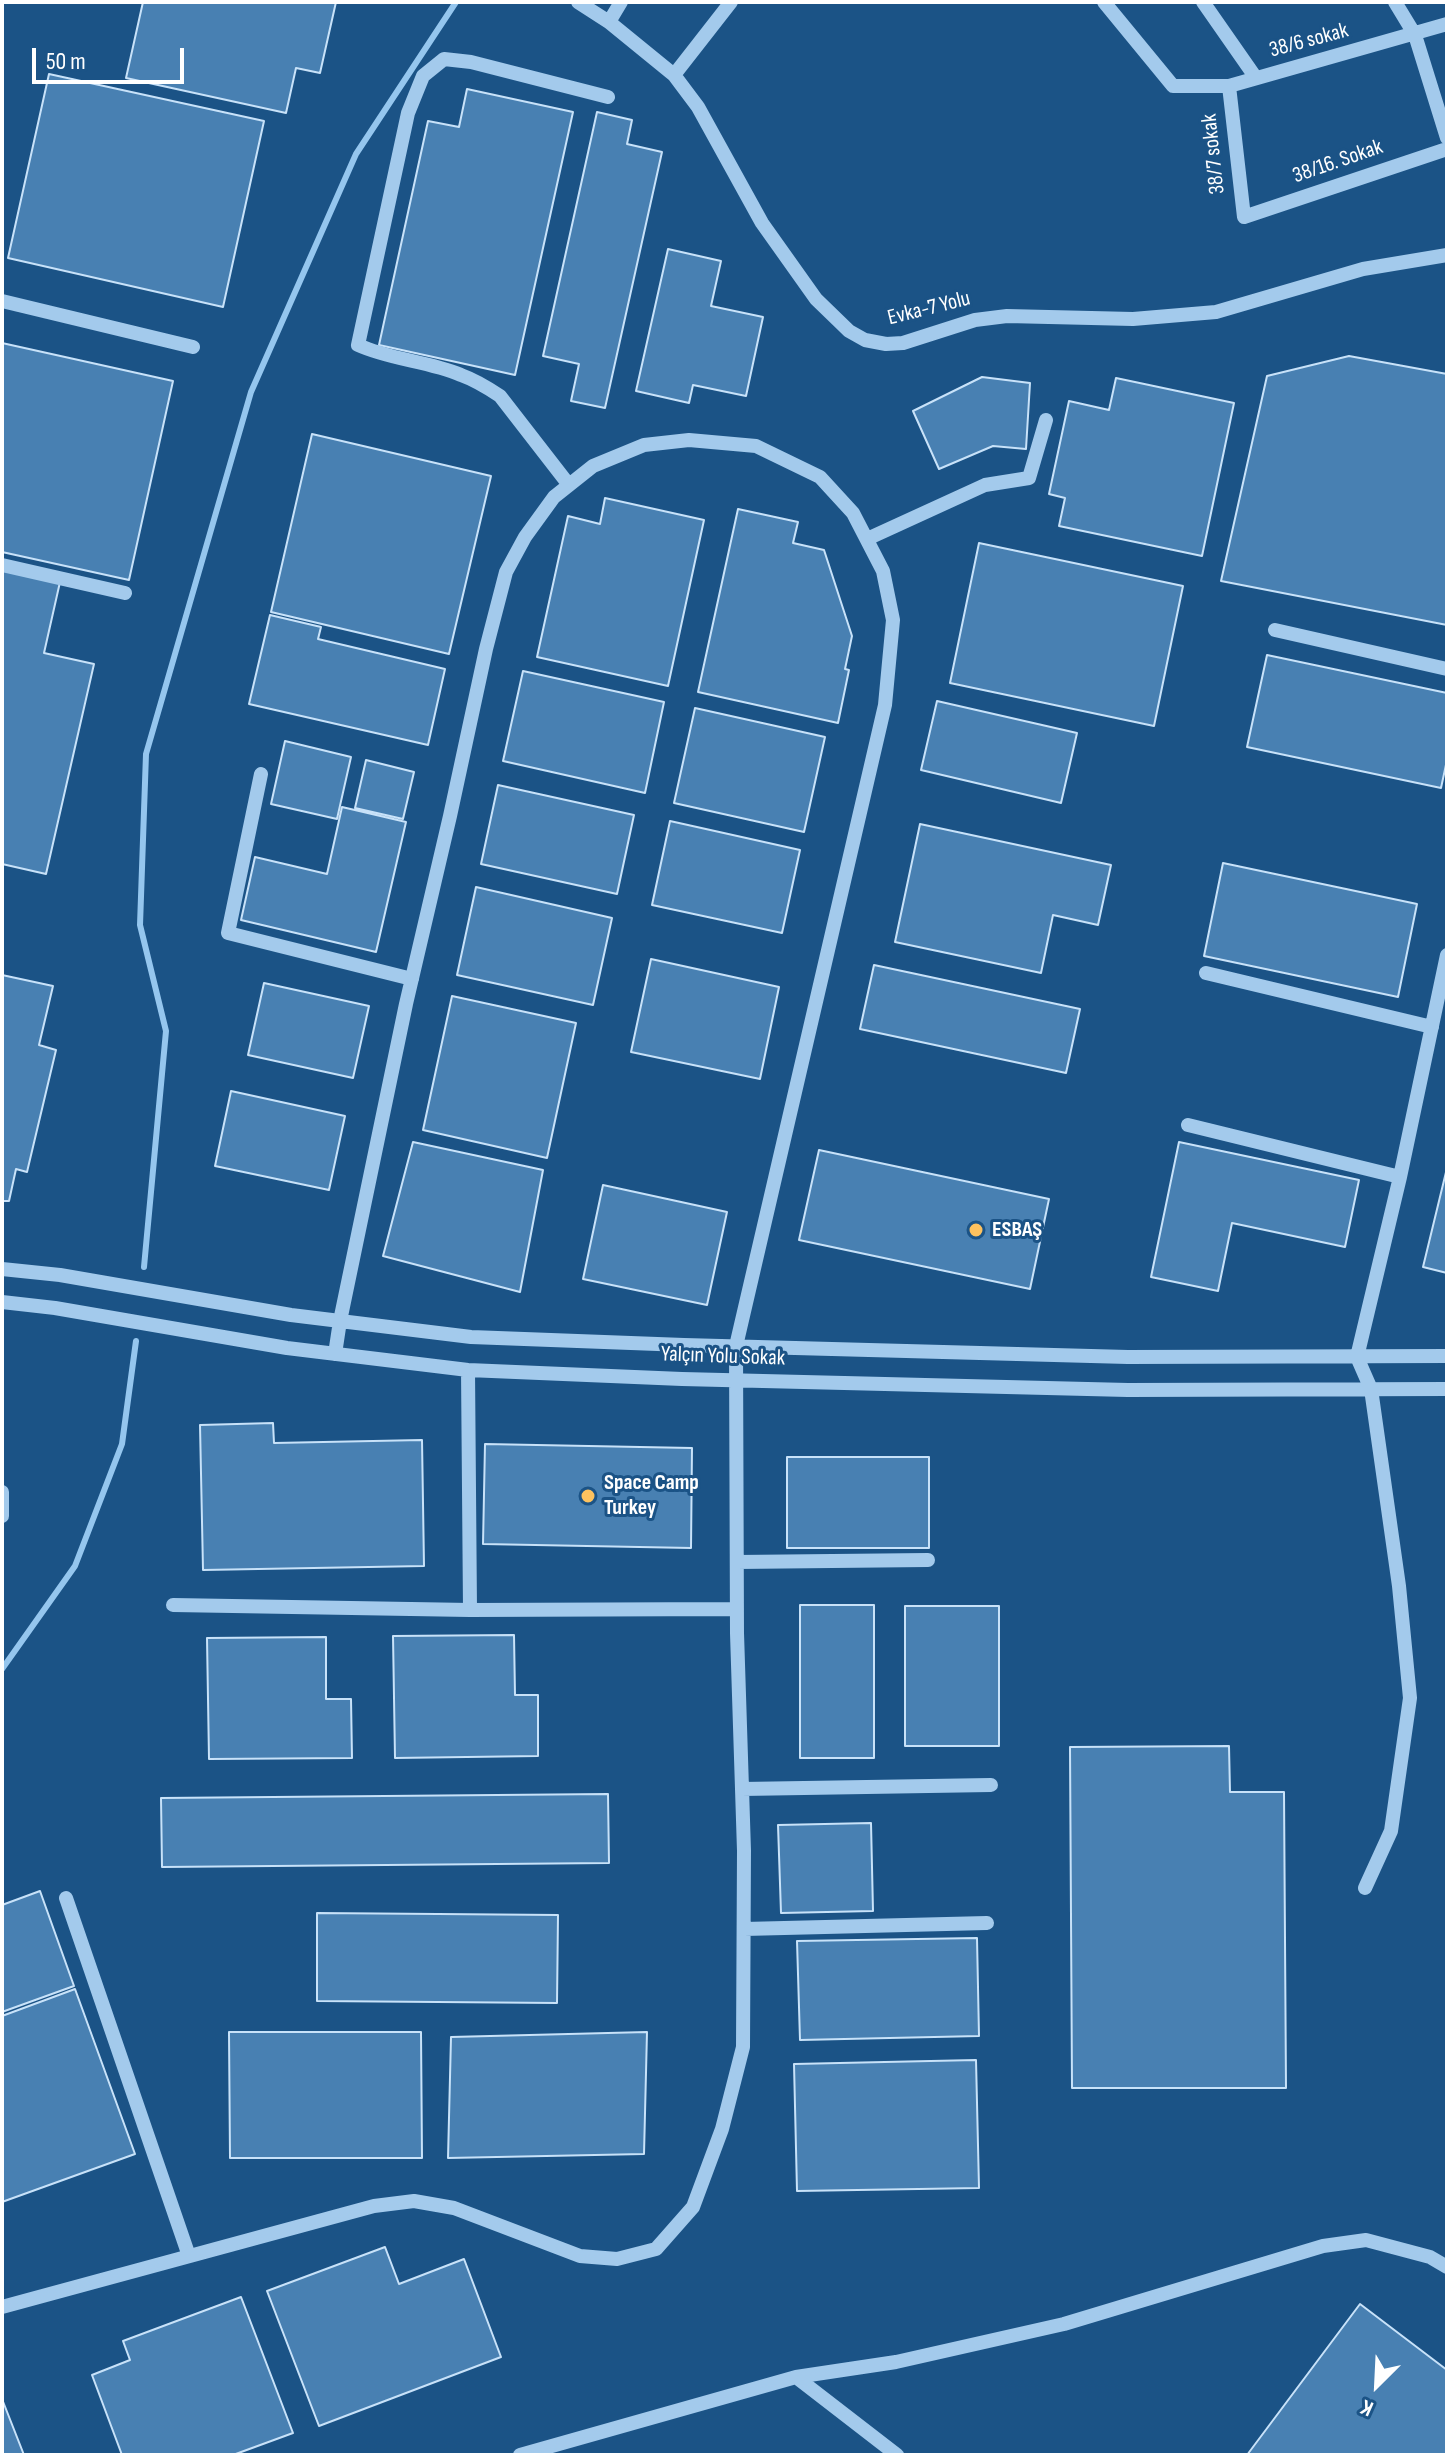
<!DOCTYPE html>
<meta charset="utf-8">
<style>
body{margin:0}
#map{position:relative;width:1449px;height:2457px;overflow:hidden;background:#1b5386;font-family:"Sofia Sans Condensed",sans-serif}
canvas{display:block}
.frame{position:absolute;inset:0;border:4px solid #fff;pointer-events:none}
.north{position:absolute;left:1337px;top:2345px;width:80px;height:80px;-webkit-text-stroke:6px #1b5386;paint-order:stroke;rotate:204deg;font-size:22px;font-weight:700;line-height:32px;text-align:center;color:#fff}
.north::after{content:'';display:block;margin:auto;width:28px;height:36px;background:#fff;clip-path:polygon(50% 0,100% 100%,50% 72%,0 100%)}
.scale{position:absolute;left:32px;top:48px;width:152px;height:36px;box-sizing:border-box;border:4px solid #fff;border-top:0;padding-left:10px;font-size:24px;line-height:28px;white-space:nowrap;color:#fff;-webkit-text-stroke:6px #1b5386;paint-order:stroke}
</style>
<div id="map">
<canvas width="1449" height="2457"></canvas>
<div class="frame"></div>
<div class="north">K</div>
<div class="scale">50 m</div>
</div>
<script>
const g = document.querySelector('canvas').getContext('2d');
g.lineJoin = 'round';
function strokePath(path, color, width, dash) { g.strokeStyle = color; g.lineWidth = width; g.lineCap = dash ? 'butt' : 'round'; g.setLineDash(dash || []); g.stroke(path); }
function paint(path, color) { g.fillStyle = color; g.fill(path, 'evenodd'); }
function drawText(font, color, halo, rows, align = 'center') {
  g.font = font + ' "Sofia Sans Condensed",sans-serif'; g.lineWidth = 6; g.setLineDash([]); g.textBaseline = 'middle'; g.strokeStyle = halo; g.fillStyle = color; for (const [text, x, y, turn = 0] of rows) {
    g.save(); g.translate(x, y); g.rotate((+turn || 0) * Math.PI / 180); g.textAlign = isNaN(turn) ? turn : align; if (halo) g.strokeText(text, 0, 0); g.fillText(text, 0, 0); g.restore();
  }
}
strokePath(new Path2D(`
 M 144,1267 L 166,1031 L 140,925 L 146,754 L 251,392 L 356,154 L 456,2
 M 2,1669 L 75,1566 L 122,1444 L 136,1341`), '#95c6ee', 6);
const building = new Path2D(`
 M 143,2 L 336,2 L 320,73 L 296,68 L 286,113 L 126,78 Z
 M 49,74 L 264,121 L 223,307 L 8,258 Z
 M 467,89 L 573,112 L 515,375 L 379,345 L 428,121 L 459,127 Z
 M 597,112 L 632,120 L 627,144 L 662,152 L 605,408 L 571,401 L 579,364 L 543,356 Z
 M 668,249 L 721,261 L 711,306 L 763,317 L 746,396 L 693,385 L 689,403 L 636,391 Z
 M 2,343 L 173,381 L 129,580 L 2,552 Z
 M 1349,356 L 1447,374 L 1447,625 L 1221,581 L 1267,376 Z
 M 982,377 L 1030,383 L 1026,449 L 993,446 L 939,469 L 913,411 Z
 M 1116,378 L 1234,403 L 1202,556 L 1059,526 L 1065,498 L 1049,494 L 1069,401 L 1109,410 Z
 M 312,434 L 491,476 L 449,654 L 271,612 Z
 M 605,498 L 704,520 L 668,686 L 537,657 L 568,516 L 600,524 Z
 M 738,509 L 798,522 L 793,543 L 824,550 L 852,636 L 845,669 L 849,670 L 838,723 L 698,692 Z
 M 979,543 L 1183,586 L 1154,726 L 950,683 Z
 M 2,568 L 60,582 L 44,653 L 94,664 L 46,874 L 2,864 Z
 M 270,615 L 321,627 L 318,639 L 445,669 L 428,745 L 249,704 Z
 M 1267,655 L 1447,693 L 1447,760 L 1441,788 L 1247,747 Z
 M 523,671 L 664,702 L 645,793 L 503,761 Z
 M 937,701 L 1077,733 L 1061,803 L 921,770 Z
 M 695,708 L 825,737 L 804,832 L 674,803 Z
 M 285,741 L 351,757 L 337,819 L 271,804 Z
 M 366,760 L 414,772 L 403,819 L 355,808 Z
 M 498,785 L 634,815 L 617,894 L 481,864 Z
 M 342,807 L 406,822 L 376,952 L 241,920 L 255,857 L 327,874 Z
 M 670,821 L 800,850 L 782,933 L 652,905 Z
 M 920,824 L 1111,865 L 1098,925 L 1053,915 L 1041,973 L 895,942 Z
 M 1223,863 L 1417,904 L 1398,997 L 1204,956 Z
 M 476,887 L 612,918 L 593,1005 L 457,975 Z
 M 651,959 L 779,987 L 760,1079 L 631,1052 Z
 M 874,965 L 1080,1009 L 1066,1073 L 860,1029 Z
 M 2,975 L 53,986 L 39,1045 L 56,1050 L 27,1172 L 16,1169 L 9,1201 L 2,1201 Z
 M 264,983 L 369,1006 L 353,1078 L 248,1055 Z
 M 452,996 L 576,1023 L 547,1158 L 423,1130 Z
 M 231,1091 L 345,1116 L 329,1190 L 215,1166 Z
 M 413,1142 L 543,1170 L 520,1292 L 383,1256 Z
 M 1179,1142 L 1359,1180 L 1345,1247 L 1232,1223 L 1218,1291 L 1151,1277 Z
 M 819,1150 L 1049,1199 L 1030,1289 L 799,1240 Z
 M 1447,1168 L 1447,1273 L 1423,1267 Z
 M 603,1185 L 727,1212 L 707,1305 L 583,1279 Z
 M 273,1423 L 274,1443 L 422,1440 L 424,1566 L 203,1570 L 200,1425 Z
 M 485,1444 L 692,1448 L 691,1548 L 483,1544 Z
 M 787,1457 L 929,1457 L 929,1548 L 787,1548 Z
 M 800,1605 L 874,1605 L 874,1758 L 800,1758 Z
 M 905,1606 L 999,1606 L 999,1746 L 905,1746 Z
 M 514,1635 L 515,1695 L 538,1695 L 538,1756 L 395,1758 L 393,1636 Z
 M 326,1637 L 326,1699 L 351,1699 L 352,1758 L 209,1759 L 207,1638 Z
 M 1229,1746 L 1230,1792 L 1284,1792 L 1286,2088 L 1072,2088 L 1070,1747 Z
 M 608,1794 L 609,1863 L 162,1867 L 161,1798 Z
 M 871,1823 L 873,1911 L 781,1913 L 778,1825 Z
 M 40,1891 L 74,1986 L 2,2012 L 2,1905 Z
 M 317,1913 L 558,1915 L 557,2003 L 317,2001 Z
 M 977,1938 L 979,2036 L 800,2040 L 797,1941 Z
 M 75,1989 L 135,2154 L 2,2202 L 2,2016 Z
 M 229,2032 L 421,2032 L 422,2158 L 230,2158 Z
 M 647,2032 L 644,2154 L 448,2158 L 451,2037 Z
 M 976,2060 L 979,2188 L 797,2191 L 794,2064 Z
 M 385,2247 L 399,2284 L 464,2259 L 501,2357 L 319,2426 L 267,2291 Z
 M 241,2297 L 293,2433 L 233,2455 L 122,2455 L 92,2375 L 130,2360 L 123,2341 Z
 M 1360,2304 L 1447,2370 L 1447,2455 L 1247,2455 Z
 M 2,2399 L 24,2455 L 2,2455 Z`);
paint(building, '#4880b2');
strokePath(building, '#c8e2f9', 2);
strokePath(new Path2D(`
 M 578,2 L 609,22 L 674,75 L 698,107 L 762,223 L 816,299 L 849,331 L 865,340 L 886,344 L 903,343 L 975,320 L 1007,316 L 1133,319 L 1216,312 L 1363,269 L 1447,255
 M 1104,2 L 1173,86 L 1229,86 L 1447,24
 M 1203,2 L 1256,78
 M 1395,2 L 1415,35 L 1447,138
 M 609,22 L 621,2
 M 674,75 L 731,2
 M 1229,86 L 1244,217 L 1447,149
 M 2,301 L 193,347
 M 569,485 L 500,396 C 488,388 475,380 461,375 C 428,361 391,360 358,345 L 408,113 L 423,76 L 444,59 L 471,62 L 608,97
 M 867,539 L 985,485 L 1029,478 L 1046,420
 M 2,565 L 125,593
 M 1275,630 L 1447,669
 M 261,774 L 228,933 L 412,979
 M 1206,973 L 1432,1027
 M 1188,1125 L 1400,1177
 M 2,1269 L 60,1275 L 291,1315 L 471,1337 L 684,1345 L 1128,1357 L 1447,1356
 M 2,1302 L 55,1308 L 287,1348 L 468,1370 L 682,1379 L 1128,1390 L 1447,1389
 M 468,1370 L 470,1610
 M 2,1492 L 2,1516
 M 737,1562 L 928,1560
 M 173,1605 L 470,1610 L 737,1609
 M 742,1789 L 991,1785
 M 1365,1888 L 1391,1831 L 1410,1698 L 1399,1586 L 1371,1389 L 1357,1357 L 1400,1177 L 1447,955
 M 66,1898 L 189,2256
 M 744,1929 L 987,1923
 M 2,2307 L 374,2206 L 414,2201 L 454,2208 L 580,2256 L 617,2259 L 656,2249 L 693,2207 L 722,2129 L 743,2047 L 744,1851 L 737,1633 L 736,1346 L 885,705 L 893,620 L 883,571 L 853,513 L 820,477 L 756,446 L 689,440 L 644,445 L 593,466 L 554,497 L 525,537 L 506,572 L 486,649 L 450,816 L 406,1004 L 340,1321 L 335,1354
 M 796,2377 L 897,2455
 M 520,2455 L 796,2377 L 896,2362 L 1064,2324 L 1323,2246 L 1366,2240 L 1430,2257 L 1447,2267`), '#a3caec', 14);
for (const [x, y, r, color] of [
 [976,1230,8,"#fdc25f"],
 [588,1496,8,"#fdc25f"]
]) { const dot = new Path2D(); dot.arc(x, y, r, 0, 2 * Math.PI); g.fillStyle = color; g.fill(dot); strokePath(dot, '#1b5386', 3); }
drawText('22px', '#fff', '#1b5386', [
 ["38/6 sokak",1309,41,-15],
 ["38/7 sokak",1214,154,-96],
 ["38/16. Sokak",1338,162,-19],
 ["Evka-7 Yolu",929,309,-14],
 ["Yalçın Yolu Sokak",723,1357,2]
]);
drawText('bold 22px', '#fff', '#1b5386', [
 ["ESBAŞ",992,1230],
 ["Space Camp",604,1483],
 ["Turkey",604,1508]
], 'left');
</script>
